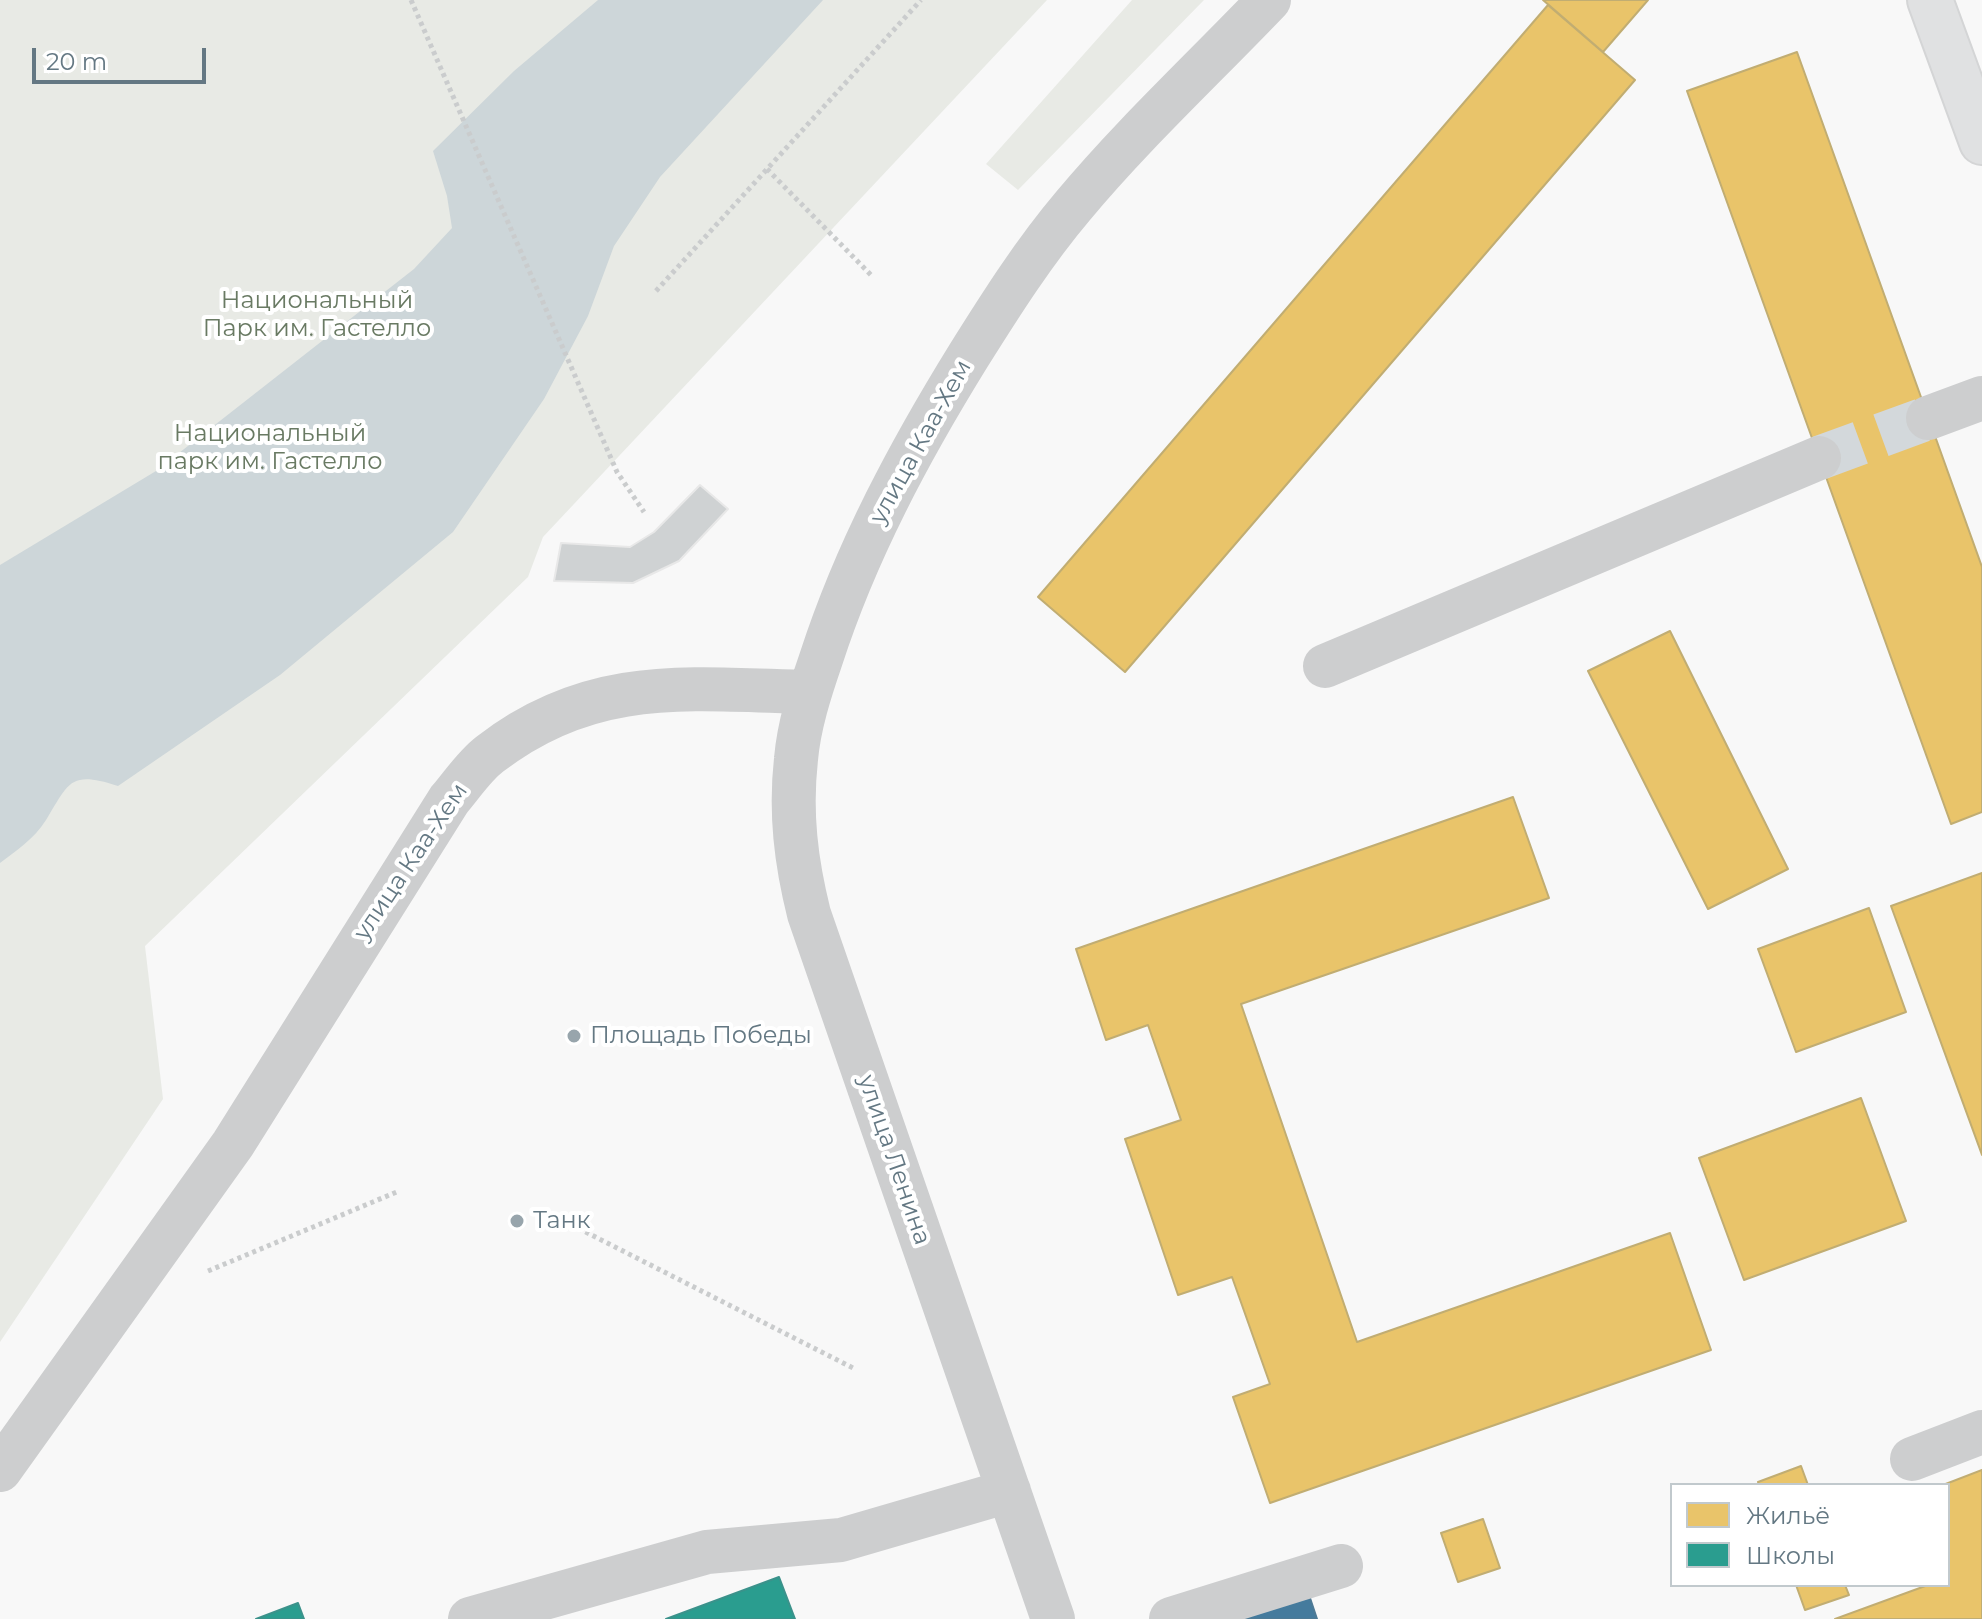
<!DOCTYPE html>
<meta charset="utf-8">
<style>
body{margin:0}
#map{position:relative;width:1982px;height:1619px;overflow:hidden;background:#f8f8f8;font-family:Montserrat,sans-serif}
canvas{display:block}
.legend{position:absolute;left:1670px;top:1483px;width:280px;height:104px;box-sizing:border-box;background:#fff;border:2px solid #c1c9cd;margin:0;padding:10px 14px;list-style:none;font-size:24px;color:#647883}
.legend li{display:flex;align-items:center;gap:16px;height:40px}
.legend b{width:40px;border:2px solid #c1c9cd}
.scale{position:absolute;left:32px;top:48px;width:174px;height:36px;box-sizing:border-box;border:4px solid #647883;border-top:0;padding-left:10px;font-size:24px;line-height:28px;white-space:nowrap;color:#647883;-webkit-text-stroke:6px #fff;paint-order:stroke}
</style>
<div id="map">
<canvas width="1982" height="1619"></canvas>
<ul class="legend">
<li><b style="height:22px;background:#e9c46a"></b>Жильё</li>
<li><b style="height:22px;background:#2a9d8f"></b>Школы</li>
</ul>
<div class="scale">20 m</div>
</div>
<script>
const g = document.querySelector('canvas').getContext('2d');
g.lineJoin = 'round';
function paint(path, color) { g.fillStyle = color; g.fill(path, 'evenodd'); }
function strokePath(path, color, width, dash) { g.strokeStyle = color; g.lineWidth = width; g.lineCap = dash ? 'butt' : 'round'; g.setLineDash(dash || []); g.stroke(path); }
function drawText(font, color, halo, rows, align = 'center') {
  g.font = font + ' Montserrat,sans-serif'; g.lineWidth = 8; g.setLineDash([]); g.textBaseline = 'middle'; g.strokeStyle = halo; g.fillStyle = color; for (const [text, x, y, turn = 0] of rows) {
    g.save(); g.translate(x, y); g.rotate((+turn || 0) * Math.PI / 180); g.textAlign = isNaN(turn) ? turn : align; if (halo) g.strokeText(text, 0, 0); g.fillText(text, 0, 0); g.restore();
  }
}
paint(new Path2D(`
 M 0,0 L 1047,0 L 543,537 L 528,577 L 145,946 L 163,1099 L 0,1342 Z
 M 1132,0 L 1204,0 L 1018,190 L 986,164 Z`), '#e8eae5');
paint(new Path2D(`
 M 598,0 L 823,0 L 660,177 L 614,246 L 588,316 L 544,399 L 453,532 L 280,675 L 118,786 C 69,770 69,783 46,820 C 34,839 17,850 0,863 L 0,565 L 156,471 L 414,269 L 452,228 L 447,196 L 433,151 L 514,71 Z`), '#cdd6d9');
const homes = new Path2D(`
 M 1543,0 L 1648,0 L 1603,52 Z
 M 1548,5 L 1635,80 L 1125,672 L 1038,597 Z
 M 1797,52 L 1982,567 L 1982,812 L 1951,824 L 1687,91 Z
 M 1670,631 L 1788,869 L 1708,909 L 1588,671 Z
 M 1513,797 L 1549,898 L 1241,1004 L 1357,1342 L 1670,1233 L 1711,1350 L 1270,1503 L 1233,1397 L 1270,1384 L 1232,1277 L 1178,1295 L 1125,1139 L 1181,1120 L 1148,1025 L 1106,1040 L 1076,949 Z
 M 1982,873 L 1982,1155 L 1891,906 Z
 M 1869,908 L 1906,1012 L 1796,1052 L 1758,949 Z
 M 1861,1098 L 1906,1221 L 1744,1280 L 1699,1158 Z
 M 1801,1466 L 1808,1485 L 1759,1485 L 1758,1482 Z
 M 1982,1470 L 1982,1619 L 1835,1619 L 1928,1585 L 1948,1585 L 1948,1485 L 1943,1485 Z
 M 1483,1519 L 1500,1568 L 1458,1582 L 1441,1533 Z
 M 1796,1585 L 1845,1585 L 1849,1595 L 1805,1610 Z`);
paint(homes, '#e9c46a');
strokePath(homes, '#c1ad72', 2);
const schools = new Path2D(`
 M 779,1577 L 795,1619 L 666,1619 Z
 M 298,1603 L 304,1619 L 256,1619 Z`);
paint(schools, '#2a9d8f');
strokePath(schools, '#3b928b', 2);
const public = new Path2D(`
 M 1309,1595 L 1317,1619 L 1242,1619 Z`);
paint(public, '#457b9d');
strokePath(public, '#4e7a95', 2);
const building = new Path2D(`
 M 700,485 L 728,509 L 679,561 L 633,583 L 554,581 L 561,543 L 630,547 L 654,532 Z`);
paint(building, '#cfd2d3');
strokePath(building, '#e8e8e8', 2);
strokePath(new Path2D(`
 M 1819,458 L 1928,418`), '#d3d8db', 44, [44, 22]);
const major = new Path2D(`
 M 1930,0 L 1982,142`);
strokePath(major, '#d4d5d6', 48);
strokePath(new Path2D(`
 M 411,0 L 617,472 L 644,512
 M 767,169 L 872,276
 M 656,291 L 921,0
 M 564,1221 L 853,1368
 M 208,1271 L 399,1191`), '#cacccd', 5, [4, 4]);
strokePath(new Path2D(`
 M 1928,418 L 1982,398
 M 1325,666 L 1819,458
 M 1912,1459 L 1982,1432
 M 0,1470 L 233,1144 L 449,800 C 462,785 474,766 490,754 C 592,675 689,689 810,692
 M 470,1619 L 707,1552 L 841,1540 L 1009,1491
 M 1053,1619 L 809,914 C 796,862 790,813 796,759 C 799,725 810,691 821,659 C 856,551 909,452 969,355 C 1001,304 1034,252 1073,206 C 1132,135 1205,67 1269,0
 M 1171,1619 L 1341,1566`), '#cdcecf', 44);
strokePath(major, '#e0e1e2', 44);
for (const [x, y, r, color] of [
 [574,1036,8,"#98a5ac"],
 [517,1221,8,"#98a5ac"]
]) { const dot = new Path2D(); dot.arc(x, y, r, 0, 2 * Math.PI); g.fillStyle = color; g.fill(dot); strokePath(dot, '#fff', 3); }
drawText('24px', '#697a63', '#fff', [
 ["Национальный",317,301],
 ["Парк им. Гастелло",317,329],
 ["Национальный",270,434],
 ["парк им. Гастелло",270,462]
]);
drawText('24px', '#647883', '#fff', [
 ["улица Каа-Хем",921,442,-61],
 ["улица Каа-Хем",411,862,-56],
 ["улица Ленина",894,1160,71]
]);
drawText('24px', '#647883', '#fff', [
 ["Площадь Победы",590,1036],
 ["Танк",533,1221]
], 'left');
</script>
